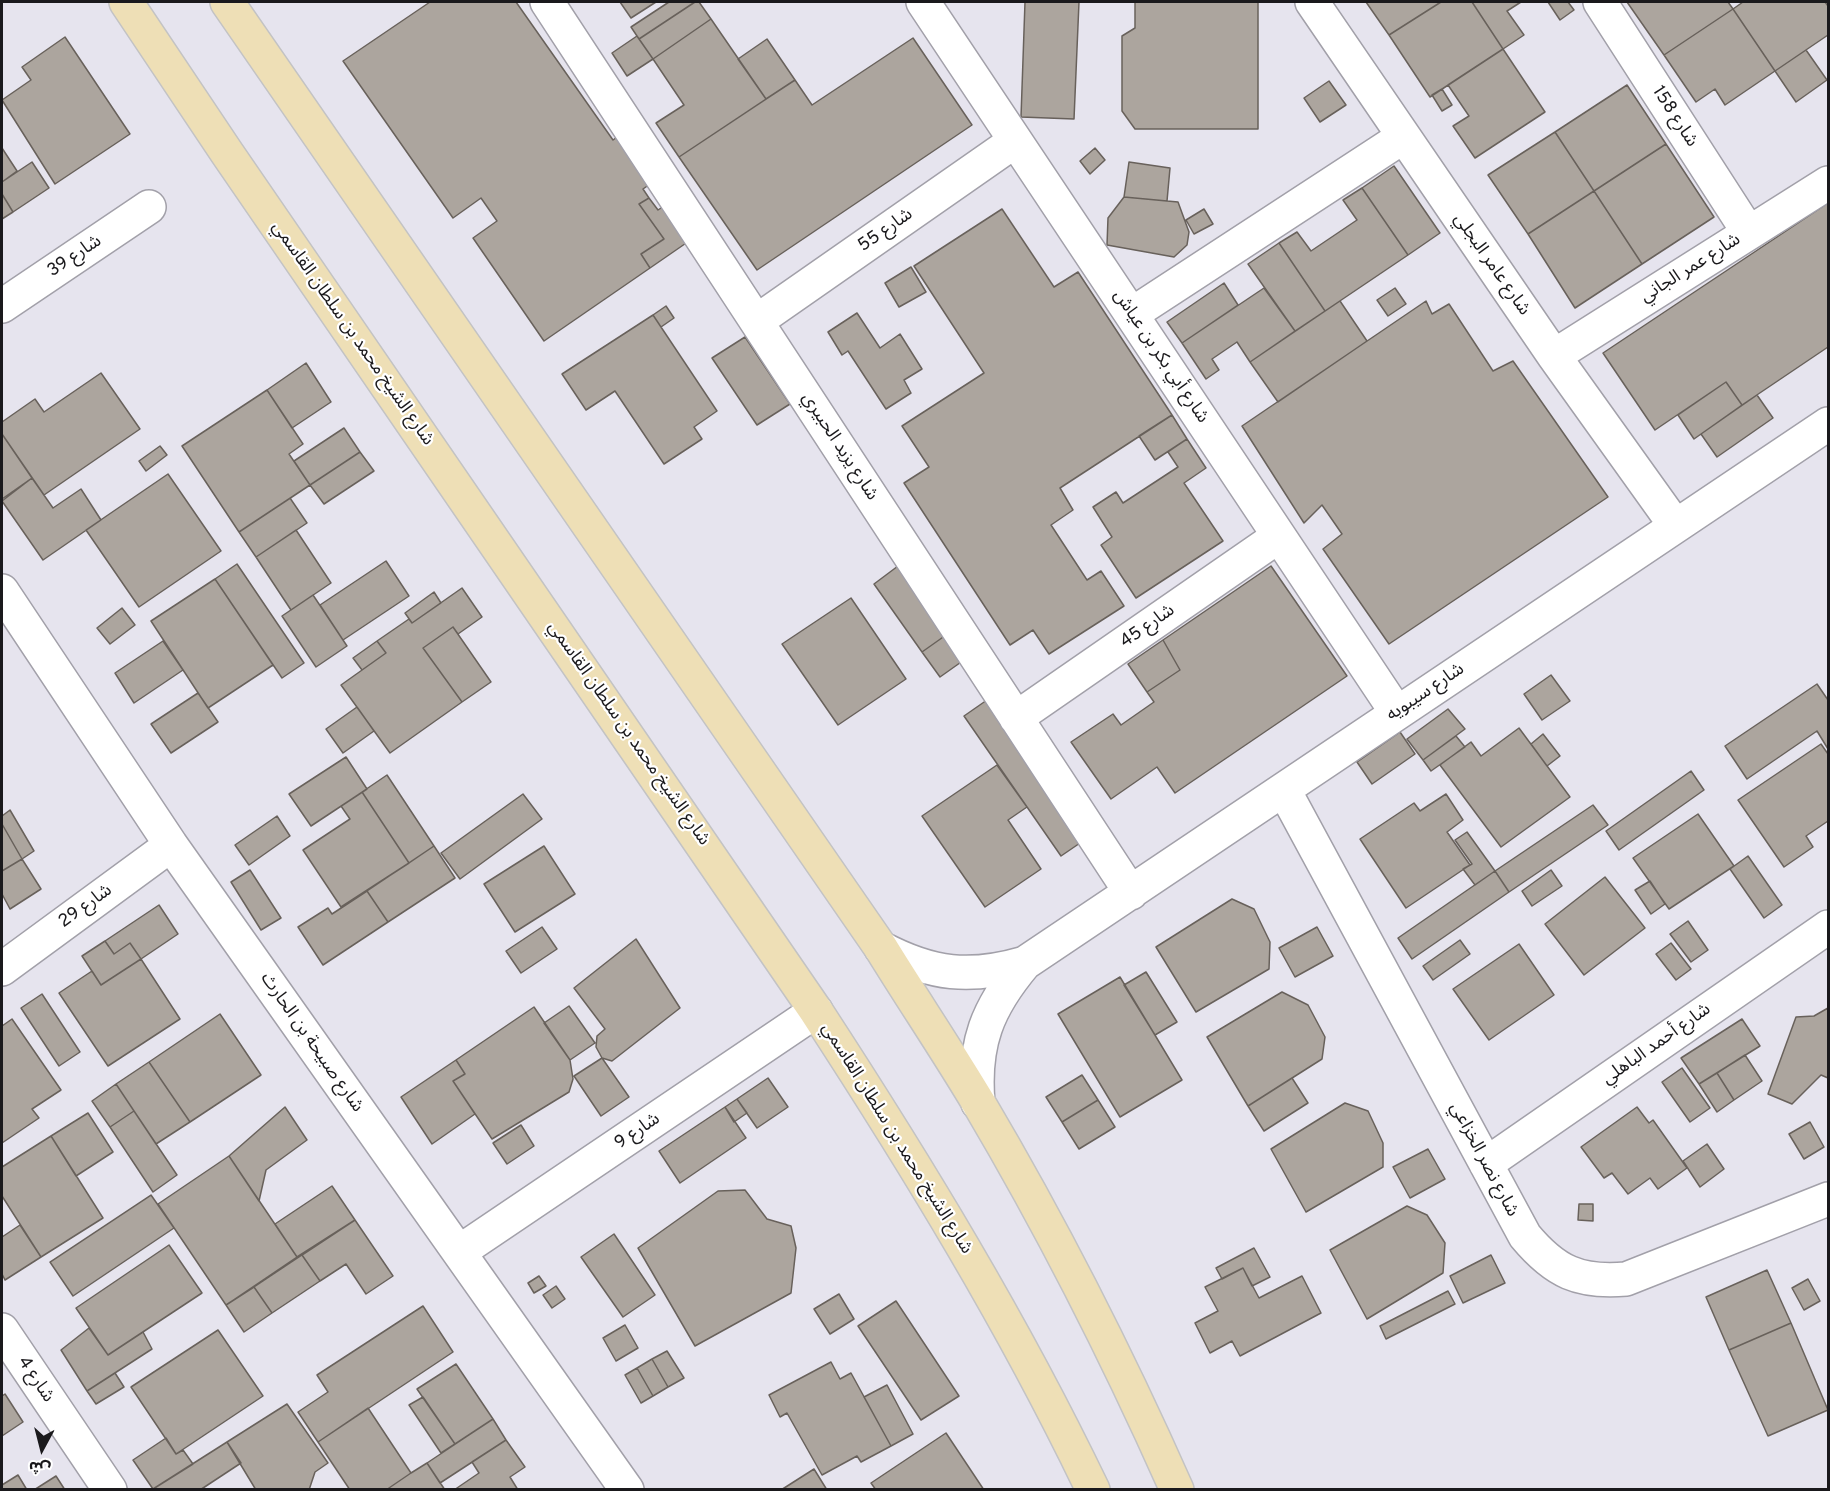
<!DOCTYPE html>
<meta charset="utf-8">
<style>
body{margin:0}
#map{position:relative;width:1830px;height:1491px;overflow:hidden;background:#e6e4ee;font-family:Overpass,"Noto Sans Arabic",sans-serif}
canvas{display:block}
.frame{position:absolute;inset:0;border:3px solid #1a191c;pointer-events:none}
.north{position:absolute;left:12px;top:1419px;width:60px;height:60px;-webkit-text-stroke:4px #fff;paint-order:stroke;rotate:187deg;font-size:16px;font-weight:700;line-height:24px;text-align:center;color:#1a191c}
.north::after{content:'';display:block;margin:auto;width:21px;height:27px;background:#1a191c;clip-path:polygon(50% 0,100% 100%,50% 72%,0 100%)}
</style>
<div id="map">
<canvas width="1830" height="1491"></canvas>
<div class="frame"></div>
<div class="north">ش</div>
</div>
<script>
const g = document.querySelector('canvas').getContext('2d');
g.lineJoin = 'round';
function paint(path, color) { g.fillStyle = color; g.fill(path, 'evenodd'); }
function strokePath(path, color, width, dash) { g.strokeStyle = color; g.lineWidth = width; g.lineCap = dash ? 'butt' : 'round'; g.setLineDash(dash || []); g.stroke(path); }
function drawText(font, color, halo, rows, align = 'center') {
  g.font = font + ' Overpass,"Noto Sans Arabic",sans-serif'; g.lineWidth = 4.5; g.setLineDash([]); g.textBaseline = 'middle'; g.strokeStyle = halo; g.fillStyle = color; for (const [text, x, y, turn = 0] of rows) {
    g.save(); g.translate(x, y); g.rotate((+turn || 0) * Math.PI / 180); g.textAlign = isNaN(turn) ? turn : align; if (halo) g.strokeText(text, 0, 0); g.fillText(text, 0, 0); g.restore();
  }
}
const building = new Path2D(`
 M 430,2 L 516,2 L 613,140 L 620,135 L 653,182 L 643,189 L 649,198 L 639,204 L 664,239 L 641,254 L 650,268 L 544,341 L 473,238 L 497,221 L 481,198 L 453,218 L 343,61 Z
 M 620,2 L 656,2 L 631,18 Z
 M 669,2 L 695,2 L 639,39 L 631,27 Z
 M 695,2 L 699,2 L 711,19 L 653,59 L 639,39 Z
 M 1025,2 L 1079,2 L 1074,119 L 1021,117 Z
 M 1135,2 L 1258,2 L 1258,129 L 1135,129 L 1122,111 L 1122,36 L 1135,28 Z
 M 1366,2 L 1441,2 L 1389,35 Z
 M 1441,2 L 1472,2 L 1503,49 L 1430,97 L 1389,35 Z
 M 1472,2 L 1521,2 L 1507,11 L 1524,35 L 1503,49 Z
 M 1548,2 L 1568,2 L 1574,10 L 1560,20 Z
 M 1627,2 L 1728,2 L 1733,9 L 1664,55 Z
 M 1743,2 L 1825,2 L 1828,6 L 1828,35 L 1775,71 L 1733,9 Z
 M 1733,9 L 1775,71 L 1725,105 L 1715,89 L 1696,102 L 1664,55 Z
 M 711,19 L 766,99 L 679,157 L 656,123 L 684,105 L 653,59 Z
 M 637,36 L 653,59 L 627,76 L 612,53 Z
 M 65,37 L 130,134 L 55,184 L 2,100 L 31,80 L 22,67 Z
 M 913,38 L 972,125 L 757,270 L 679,157 L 795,80 L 812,105 Z
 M 767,39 L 795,80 L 766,99 L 738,59 Z
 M 1503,49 L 1545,112 L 1475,158 L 1453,126 L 1469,116 L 1448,85 Z
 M 1806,50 L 1827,80 L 1796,102 L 1775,71 Z
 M 1329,81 L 1346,105 L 1320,122 L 1304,98 Z
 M 1627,85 L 1666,144 L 1594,191 L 1555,132 Z
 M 1442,89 L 1452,105 L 1442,111 L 1432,95 Z
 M 1555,132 L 1594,191 L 1528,234 L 1488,175 Z
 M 1666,144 L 1714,217 L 1642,264 L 1594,191 Z
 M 2,148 L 17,171 L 2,182 Z
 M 1095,148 L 1105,160 L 1090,174 L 1080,161 Z
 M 32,162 L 49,188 L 13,212 L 2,194 L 2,182 Z
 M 1129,162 L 1170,168 L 1167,201 L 1124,197 Z
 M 1394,166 L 1440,233 L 1408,255 L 1362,188 Z
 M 1362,188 L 1408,255 L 1325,311 L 1279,243 L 1297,232 L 1311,251 L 1357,220 L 1343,200 Z
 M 1594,191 L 1642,264 L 1575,308 L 1528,234 Z
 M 2,194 L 13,212 L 2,219 Z
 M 1124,197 L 1178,202 L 1189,232 L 1187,245 L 1174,257 L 1107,245 L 1108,218 Z
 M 649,198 L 658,210 L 667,204 L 692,239 L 650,268 L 641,254 L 664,239 L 639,204 Z
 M 1828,203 L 1828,347 L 1742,405 L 1726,382 L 1655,430 L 1603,353 Z
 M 1002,209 L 1054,287 L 1078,272 L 1172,415 L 1060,488 L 1073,510 L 1051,525 L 1087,580 L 1101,571 L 1124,606 L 1049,654 L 1033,630 L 1010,645 L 904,483 L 929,467 L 902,426 L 984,373 L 914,266 Z
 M 1204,209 L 1213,224 L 1194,234 L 1186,220 Z
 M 1279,243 L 1325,311 L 1295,331 L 1248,264 Z
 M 911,267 L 926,292 L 899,307 L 885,283 Z
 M 1224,283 L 1238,305 L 1182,343 L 1167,322 Z
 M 1264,288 L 1295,331 L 1250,362 L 1237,342 L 1212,359 L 1219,370 L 1206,379 L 1182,343 Z
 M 1395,288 L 1406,304 L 1388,316 L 1377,300 Z
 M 1340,301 L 1367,341 L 1278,402 L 1250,362 Z
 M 1426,301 L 1432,314 L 1449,304 L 1493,371 L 1513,361 L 1608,497 L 1389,644 L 1323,549 L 1342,534 L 1322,505 L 1304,523 L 1242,426 Z
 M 666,306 L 674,318 L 661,327 L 653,315 Z
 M 857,313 L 880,348 L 900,334 L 922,369 L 904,380 L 911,393 L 886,409 L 848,351 L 842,355 L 828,332 Z
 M 653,315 L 717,411 L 694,427 L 702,439 L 664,464 L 615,391 L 586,410 L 562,374 Z
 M 745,337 L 790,404 L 757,425 L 712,358 Z
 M 306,363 L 331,402 L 292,428 L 267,390 Z
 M 101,373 L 140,429 L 44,495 L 2,434 L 2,422 L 35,399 L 44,412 Z
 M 1726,382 L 1742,405 L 1694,439 L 1678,415 Z
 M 267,390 L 303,444 L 289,454 L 310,485 L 239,532 L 182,446 Z
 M 1757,395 L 1773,418 L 1717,457 L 1701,434 Z
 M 1172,415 L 1187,439 L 1155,460 L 1139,436 Z
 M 344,428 L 360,452 L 310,485 L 294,461 Z
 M 2,434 L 32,478 L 2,499 Z
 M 1187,439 L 1206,468 L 1184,483 L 1223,541 L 1136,598 L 1101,545 L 1112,537 L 1093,507 L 1116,492 L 1123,503 L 1178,467 L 1168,452 Z
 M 160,446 L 167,455 L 146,471 L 139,461 Z
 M 360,452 L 374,471 L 324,504 L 310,485 Z
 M 168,474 L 221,551 L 139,607 L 86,530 Z
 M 32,478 L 53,508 L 81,489 L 101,520 L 43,560 L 2,501 Z
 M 290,498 L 307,523 L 256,557 L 239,532 Z
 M 296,530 L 331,583 L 291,610 L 256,557 Z
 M 386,561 L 409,596 L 343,640 L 320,605 Z
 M 237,564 L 304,663 L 282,678 L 215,579 Z
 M 898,566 L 946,635 L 922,652 L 874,584 Z
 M 1271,566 L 1347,676 L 1175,793 L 1157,767 L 1111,799 L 1071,742 L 1113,714 L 1121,725 L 1154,702 L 1147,692 L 1180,670 L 1163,640 Z
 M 215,579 L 273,665 L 208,708 L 151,621 Z
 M 462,588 L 482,617 L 458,634 L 453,627 L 423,648 L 462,702 L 390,753 L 341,685 L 386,653 L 377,641 L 409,619 L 412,623 Z
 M 434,592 L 441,603 L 412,623 L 405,613 Z
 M 313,595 L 347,646 L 316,667 L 282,616 Z
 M 851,598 L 906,679 L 838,725 L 782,644 Z
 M 122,608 L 135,625 L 110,644 L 97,628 Z
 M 453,627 L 491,682 L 462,702 L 423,648 Z
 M 946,635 L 964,660 L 940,677 L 922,652 Z
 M 1163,640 L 1180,670 L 1147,692 L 1128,664 Z
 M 163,641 L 183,670 L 134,703 L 115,673 Z
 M 377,641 L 386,653 L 362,670 L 353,658 Z
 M 1551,675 L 1570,701 L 1542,720 L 1524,694 Z
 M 1817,684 L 1828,700 L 1828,749 L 1817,731 L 1747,779 L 1725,746 Z
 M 198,693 L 218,722 L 171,753 L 151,724 Z
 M 987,700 L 1083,841 L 1061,856 L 964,716 Z
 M 357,707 L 374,731 L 343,753 L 326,729 Z
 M 1448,709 L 1465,729 L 1423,760 L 1407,739 Z
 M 1519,728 L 1570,797 L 1501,847 L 1440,765 L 1471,742 L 1481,756 Z
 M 1400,732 L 1415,754 L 1372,784 L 1357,762 Z
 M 1543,734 L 1560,756 L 1547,766 L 1531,744 Z
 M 1456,736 L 1465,747 L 1431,771 L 1423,760 Z
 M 1821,744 L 1828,754 L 1828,821 L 1806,836 L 1813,847 L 1784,867 L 1738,800 Z
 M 346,757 L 367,789 L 311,826 L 289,794 Z
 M 997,765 L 1027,807 L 1008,820 L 1041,869 L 985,907 L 922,816 Z
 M 1691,771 L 1704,790 L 1619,850 L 1606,831 Z
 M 387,775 L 434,846 L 409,863 L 362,792 Z
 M 362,792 L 409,863 L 341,907 L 303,850 L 350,819 L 341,806 Z
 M 523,794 L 542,819 L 460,879 L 441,853 Z
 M 1446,794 L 1463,820 L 1447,832 L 1470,865 L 1406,908 L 1360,839 L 1414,803 L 1420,811 Z
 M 1593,805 L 1608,825 L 1509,892 L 1495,871 Z
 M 10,810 L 34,851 L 22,859 L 2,824 L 2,816 Z
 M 1698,814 L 1734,866 L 1669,909 L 1633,858 Z
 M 277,816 L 290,836 L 249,865 L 235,845 Z
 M 2,824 L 22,859 L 2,871 Z
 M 1467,832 L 1495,871 L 1475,885 L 1463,869 L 1472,864 L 1455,840 Z
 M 434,846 L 455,878 L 388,922 L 367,891 Z
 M 544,846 L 575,894 L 515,932 L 484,884 Z
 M 1748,856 L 1782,905 L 1764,918 L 1730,869 Z
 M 22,859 L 41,889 L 10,909 L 2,894 L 2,871 Z
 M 250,870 L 281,918 L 261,930 L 231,882 Z
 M 1551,870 L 1562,886 L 1532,906 L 1522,891 Z
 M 1495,871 L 1509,892 L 1412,959 L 1398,938 Z
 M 1605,877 L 1645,928 L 1584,975 L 1545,924 Z
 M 1650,881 L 1665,904 L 1651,914 L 1635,890 Z
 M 367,891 L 388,922 L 323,965 L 298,927 L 328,908 L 332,914 Z
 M 1232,899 L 1254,909 L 1270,942 L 1269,969 L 1196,1012 L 1156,947 Z
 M 159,905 L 178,934 L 141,959 L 130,943 L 114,954 L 105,941 Z
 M 1688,921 L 1708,950 L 1691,962 L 1670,934 Z
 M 542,927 L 557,949 L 521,973 L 506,951 Z
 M 1317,927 L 1333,956 L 1295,977 L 1279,948 Z
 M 636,939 L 680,1008 L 612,1061 L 602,1058 L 596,1047 L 597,1036 L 605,1029 L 574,988 Z
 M 1460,940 L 1470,954 L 1433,980 L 1423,966 Z
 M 105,941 L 114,954 L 130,943 L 141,959 L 101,985 L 82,956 Z
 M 1671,943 L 1691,969 L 1676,980 L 1656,954 Z
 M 1519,944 L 1554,995 L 1489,1040 L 1453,989 Z
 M 141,959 L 180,1019 L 108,1066 L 59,993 L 92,971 L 101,985 Z
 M 1146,972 L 1177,1022 L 1155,1035 L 1124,985 Z
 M 1120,977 L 1182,1080 L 1120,1117 L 1058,1014 Z
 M 1282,992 L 1308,1005 L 1325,1037 L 1322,1059 L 1248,1106 L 1207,1037 Z
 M 42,994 L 80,1052 L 59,1066 L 21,1008 Z
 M 569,1006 L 595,1043 L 570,1060 L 544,1023 Z
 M 534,1007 L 570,1060 L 573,1079 L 569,1092 L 492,1139 L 453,1081 L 465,1074 L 456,1060 Z
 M 1828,1008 L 1828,1078 L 1821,1075 L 1792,1104 L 1768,1094 L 1796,1017 L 1814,1016 Z
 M 220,1014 L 261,1075 L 190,1122 L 149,1062 Z
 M 12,1019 L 61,1090 L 32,1109 L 39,1118 L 2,1143 L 2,1026 Z
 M 1742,1019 L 1760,1046 L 1699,1084 L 1681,1058 Z
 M 1745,1055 L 1762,1081 L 1734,1100 L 1717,1073 Z
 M 602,1058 L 629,1097 L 601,1116 L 574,1076 Z
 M 456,1060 L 465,1074 L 453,1081 L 475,1114 L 432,1144 L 401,1097 Z
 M 149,1062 L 190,1122 L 156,1144 L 116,1084 Z
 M 1682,1068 L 1710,1108 L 1690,1122 L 1662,1082 Z
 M 1717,1073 L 1734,1100 L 1717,1112 L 1699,1084 Z
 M 1082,1075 L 1098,1100 L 1062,1122 L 1046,1097 Z
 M 768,1078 L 788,1107 L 757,1128 L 737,1099 Z
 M 1292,1078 L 1308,1103 L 1264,1131 L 1248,1106 Z
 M 116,1084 L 134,1111 L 110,1127 L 92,1101 Z
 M 737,1099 L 747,1113 L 734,1122 L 725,1107 Z
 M 1098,1100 L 1115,1127 L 1079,1149 L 1062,1122 Z
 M 1345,1103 L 1368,1111 L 1383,1143 L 1383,1167 L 1306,1212 L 1271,1149 Z
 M 285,1107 L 307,1140 L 266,1170 L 259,1201 L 229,1156 Z
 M 725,1107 L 746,1138 L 680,1183 L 659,1151 Z
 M 1637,1107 L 1649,1123 L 1653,1120 L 1687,1168 L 1658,1189 L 1650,1178 L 1628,1194 L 1612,1173 L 1604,1178 L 1581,1147 Z
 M 134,1111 L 177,1175 L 153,1192 L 110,1127 Z
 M 88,1113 L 113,1152 L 76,1176 L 51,1136 Z
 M 1810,1122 L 1824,1147 L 1804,1159 L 1789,1134 Z
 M 521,1125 L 534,1146 L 507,1164 L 493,1143 Z
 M 51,1136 L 103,1218 L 41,1257 L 2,1196 L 2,1167 Z
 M 1707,1144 L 1724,1169 L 1700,1187 L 1683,1161 Z
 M 1428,1149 L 1445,1179 L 1410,1198 L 1393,1167 Z
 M 229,1156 L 297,1257 L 226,1305 L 158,1204 Z
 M 332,1186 L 355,1220 L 297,1257 L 275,1224 Z
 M 745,1190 L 767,1219 L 791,1226 L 796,1248 L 791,1293 L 695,1346 L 638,1248 L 718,1191 Z
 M 151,1195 L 174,1228 L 73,1296 L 50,1262 Z
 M 1579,1204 L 1593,1204 L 1593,1221 L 1578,1220 Z
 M 1407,1206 L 1427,1215 L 1445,1243 L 1443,1273 L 1367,1319 L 1330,1250 Z
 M 355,1220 L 393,1276 L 366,1294 L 346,1264 L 320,1281 L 302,1255 Z
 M 20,1225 L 41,1257 L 5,1280 L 2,1274 L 2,1237 Z
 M 614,1234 L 655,1295 L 623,1317 L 581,1257 Z
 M 169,1245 L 202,1293 L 108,1355 L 76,1308 Z
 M 1254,1248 L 1270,1277 L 1252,1286 L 1243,1268 L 1222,1279 L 1216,1268 Z
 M 302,1255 L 320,1281 L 272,1313 L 254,1287 Z
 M 1491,1255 L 1505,1283 L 1463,1303 L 1450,1276 Z
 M 1243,1268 L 1259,1298 L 1302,1276 L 1321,1313 L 1240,1356 L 1232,1341 L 1210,1353 L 1195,1323 L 1218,1311 L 1205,1287 Z
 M 1767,1270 L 1791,1323 L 1729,1350 L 1706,1297 Z
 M 539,1276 L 546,1286 L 534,1293 L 528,1283 Z
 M 1808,1279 L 1820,1301 L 1804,1310 L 1792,1288 Z
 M 556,1286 L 565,1299 L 552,1308 L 543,1295 Z
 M 254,1287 L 272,1313 L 244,1332 L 226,1305 Z
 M 1448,1291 L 1455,1304 L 1386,1339 L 1380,1326 Z
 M 839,1294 L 854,1319 L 830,1334 L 814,1309 Z
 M 896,1301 L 959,1396 L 921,1420 L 858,1326 Z
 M 423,1306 L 453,1352 L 318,1442 L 298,1412 L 328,1392 L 317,1375 Z
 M 1791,1323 L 1828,1410 L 1768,1436 L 1729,1350 Z
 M 625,1325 L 638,1348 L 616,1361 L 603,1338 Z
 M 89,1328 L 108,1355 L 143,1332 L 152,1349 L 87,1391 L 61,1350 Z
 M 218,1330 L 263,1396 L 176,1454 L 131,1387 Z
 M 667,1351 L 684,1378 L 668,1387 L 652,1359 Z
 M 652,1359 L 668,1387 L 653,1396 L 637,1368 Z
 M 831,1362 L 840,1379 L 851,1373 L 891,1446 L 861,1462 L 857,1456 L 822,1475 L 787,1413 L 780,1417 L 769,1395 Z
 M 456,1364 L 493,1419 L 455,1444 L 417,1389 Z
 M 637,1368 L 653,1396 L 641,1403 L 625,1375 Z
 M 115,1373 L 124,1387 L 96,1404 L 87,1391 Z
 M 887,1385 L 913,1434 L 891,1446 L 864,1397 Z
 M 5,1394 L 23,1422 L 2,1436 L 2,1396 Z
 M 423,1397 L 455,1444 L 441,1453 L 409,1405 Z
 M 287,1404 L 328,1463 L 315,1472 L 309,1490 L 256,1490 L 227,1442 Z
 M 368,1408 L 411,1473 L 386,1490 L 350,1490 L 318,1442 Z
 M 493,1419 L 506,1440 L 440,1483 L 427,1463 Z
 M 946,1433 L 984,1490 L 876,1490 L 871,1483 Z
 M 166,1438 L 176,1454 L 183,1450 L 193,1464 L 153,1489 L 133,1460 Z
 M 506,1440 L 525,1467 L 510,1477 L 518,1490 L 454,1490 L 479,1473 L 472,1462 Z
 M 227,1442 L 241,1463 L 200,1490 L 153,1489 Z
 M 427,1463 L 445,1490 L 386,1490 L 411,1473 Z
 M 814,1469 L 827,1490 L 781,1490 Z
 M 18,1475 L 27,1490 L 2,1490 L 2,1485 Z
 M 56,1476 L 65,1490 L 34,1490 Z`);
paint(building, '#aca59e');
strokePath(building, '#68615b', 1.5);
const street = new Path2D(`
 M 547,2 L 1131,893
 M 923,2 L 1397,713
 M 1312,2 L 1554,356 L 1675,525
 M 1600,2 L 1749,233
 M 2,306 L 149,207
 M 1132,314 L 1403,137
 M 757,321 L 1015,141
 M 1554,356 L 1828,183
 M 2,591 L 171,845 L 627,1490
 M 1016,718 L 1279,536
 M 1284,790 L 1525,1236 C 1555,1272 1579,1283 1626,1279 L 1828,1199
 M 881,948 C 932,975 970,979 1025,963
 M 2,969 L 171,845
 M 978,1103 C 973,1044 987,1008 1025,963 L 1828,424
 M 1486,1164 L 1828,927
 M 459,1252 L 816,1011
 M 2,1330 L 110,1490`);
const primary = new Path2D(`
 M 126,2 L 227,153 L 816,1011 C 917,1166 1013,1323 1093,1490
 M 227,2 L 881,948 C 913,1000 947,1050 978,1102 C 1052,1227 1118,1357 1177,1490`);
strokePath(street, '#a2a0a9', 36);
strokePath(primary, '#c3c3c4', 36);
strokePath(street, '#fff', 33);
strokePath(primary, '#eedfb6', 33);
drawText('18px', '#1a191c', '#fff', [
 ["شارع 158",1674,117,57],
 ["شارع 55",886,231,-35],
 ["شارع 39",75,257,-34],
 ["شارع عامر البجلي",1491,265,55],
 ["شارع عمر الجاني",1691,269,-32],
 ["شارع الشيخ محمد بن سلطان القاسمي",352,334,55],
 ["شارع أبي بكر بن عياش",1160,357,56],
 ["شارع يزيد الحبيري",839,447,57],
 ["شارع 45",1148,627,-35],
 ["شارع سيبويه",1426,693,-34],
 ["شارع الشيخ محمد بن سلطان القاسمي",628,734,55],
 ["شارع 29",86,907,-36],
 ["شارع صبيحة بن الحارث",311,1043,55],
 ["شارع أحمد الباهلي",1657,1045,-35],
 ["شارع 9",638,1132,-34],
 ["شارع الشيخ محمد بن سلطان القاسمي",896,1139,58],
 ["شارع نصر الخزاعي",1483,1160,62],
 ["شارع 4",35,1380,56]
]);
</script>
